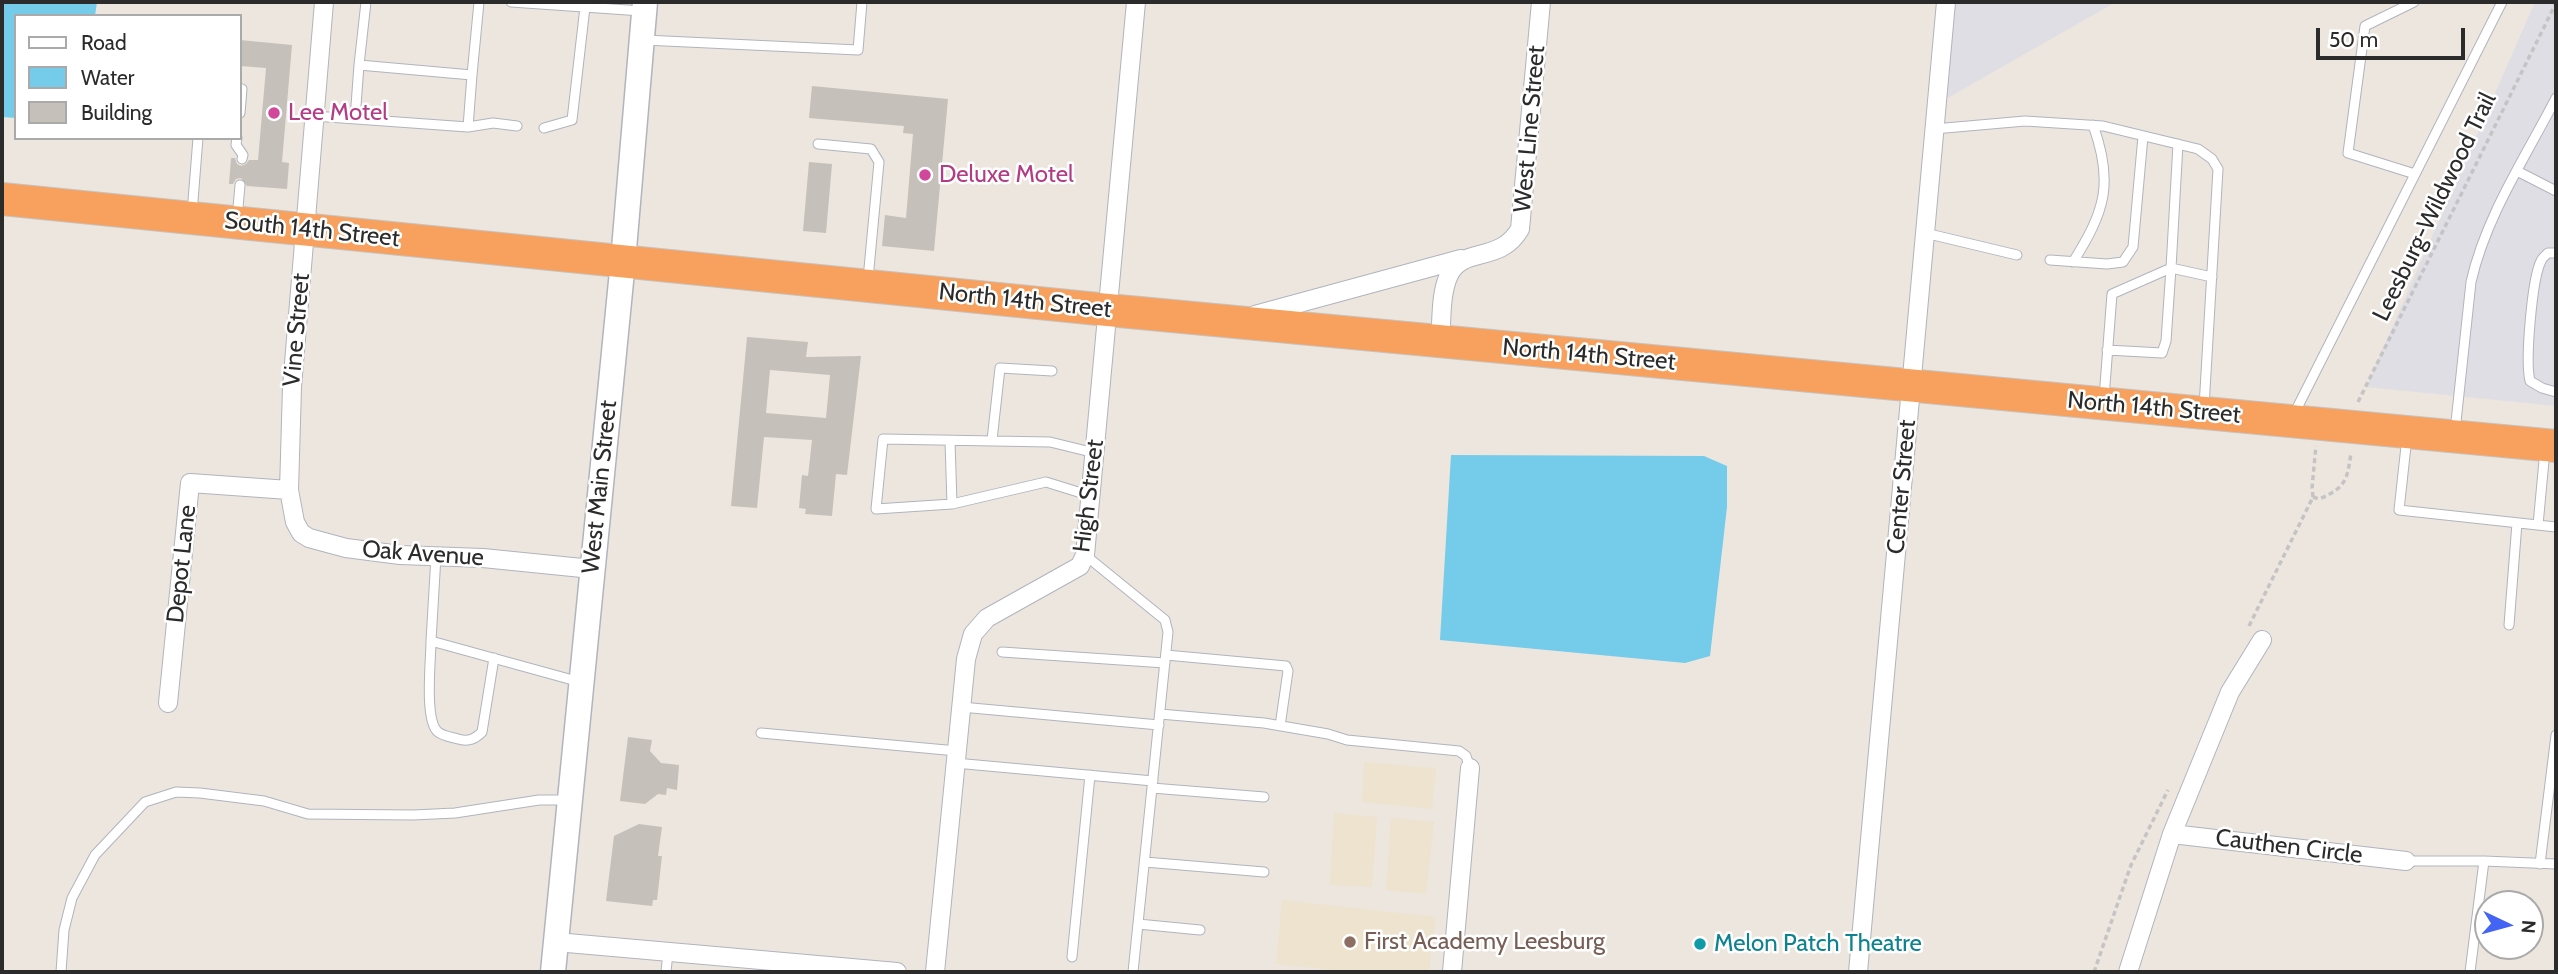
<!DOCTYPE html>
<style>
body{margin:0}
#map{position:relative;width:2558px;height:974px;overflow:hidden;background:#ece6de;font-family:Cabin,sans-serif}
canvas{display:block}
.frame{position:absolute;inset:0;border:4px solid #2b2b2b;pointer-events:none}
.legend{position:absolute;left:14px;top:14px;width:228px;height:126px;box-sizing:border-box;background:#fff;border:2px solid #aaa;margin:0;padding:9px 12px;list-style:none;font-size:21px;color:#2b2b2b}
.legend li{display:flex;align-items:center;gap:14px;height:35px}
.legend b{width:35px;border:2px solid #aaa}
.north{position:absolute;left:2474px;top:890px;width:70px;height:70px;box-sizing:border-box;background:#fff;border:2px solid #aaa;border-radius:50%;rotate:95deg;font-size:19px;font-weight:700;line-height:28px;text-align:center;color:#2b2b2b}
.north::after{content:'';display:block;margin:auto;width:24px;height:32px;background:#4464f3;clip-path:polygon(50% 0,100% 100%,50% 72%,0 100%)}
.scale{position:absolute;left:2316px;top:28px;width:149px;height:32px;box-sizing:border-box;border:4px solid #2b2b2b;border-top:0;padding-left:9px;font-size:21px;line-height:24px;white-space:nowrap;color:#2b2b2b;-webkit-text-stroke:5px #fff;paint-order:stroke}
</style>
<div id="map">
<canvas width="2558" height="974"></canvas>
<div class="frame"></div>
<ul class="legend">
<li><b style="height:9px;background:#fff"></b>Road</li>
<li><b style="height:19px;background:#75cbea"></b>Water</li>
<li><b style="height:19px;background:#c5c0b9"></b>Building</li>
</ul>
<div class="north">N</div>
<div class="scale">50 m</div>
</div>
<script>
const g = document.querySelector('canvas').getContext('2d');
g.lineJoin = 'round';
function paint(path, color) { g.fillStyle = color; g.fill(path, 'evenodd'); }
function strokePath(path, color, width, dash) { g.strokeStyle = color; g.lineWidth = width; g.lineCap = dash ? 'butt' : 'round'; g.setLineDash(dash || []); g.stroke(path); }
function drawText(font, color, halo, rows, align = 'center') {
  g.font = font + ' Cabin,sans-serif'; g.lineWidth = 5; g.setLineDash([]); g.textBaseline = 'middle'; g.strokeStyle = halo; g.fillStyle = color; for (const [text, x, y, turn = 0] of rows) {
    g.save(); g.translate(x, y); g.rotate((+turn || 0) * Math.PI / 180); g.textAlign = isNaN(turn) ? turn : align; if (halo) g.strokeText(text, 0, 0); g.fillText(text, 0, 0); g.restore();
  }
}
paint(new Path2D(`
 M 1941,2 L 2116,2 L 1930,108 Z
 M 2535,2 L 2556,2 L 2556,406 L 2366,387 Z`), '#e0dee5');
paint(new Path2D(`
 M 1364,762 L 1436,768 L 1432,809 L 1362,802 Z
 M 1334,813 L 1377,817 L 1372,887 L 1330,885 Z
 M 1391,818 L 1434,822 L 1426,894 L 1386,890 Z
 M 1282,900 L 1436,917 L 1429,972 L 1352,972 L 1276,964 Z`), '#ede3ce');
paint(new Path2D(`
 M 2,2 L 97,2 L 95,16 L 16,16 L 16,118 L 2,117 Z
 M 1451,455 L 1704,456 L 1727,466 L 1727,507 L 1710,656 L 1685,663 L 1440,640 Z`), '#75cbea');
paint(new Path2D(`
 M 240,40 L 292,45 L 282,162 L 289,163 L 287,189 L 247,186 L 241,178 L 236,179 L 233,184 L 229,184 L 231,158 L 235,158 L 237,164 L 241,166 L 246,164 L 249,160 L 258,160 L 266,68 L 240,66 Z
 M 812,86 L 948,99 L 934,251 L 882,246 L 885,215 L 906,218 L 913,134 L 903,133 L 904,126 L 809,118 Z
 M 809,162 L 832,164 L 826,233 L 803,231 Z
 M 747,337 L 808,342 L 806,357 L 861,356 L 847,475 L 836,474 L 832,516 L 805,514 L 806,509 L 799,508 L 802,475 L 808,476 L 812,440 L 764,437 L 757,508 L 731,506 ZM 770,370 L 830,375 L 826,418 L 766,413 Z
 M 628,737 L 652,740 L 650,751 L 661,763 L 679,765 L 677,790 L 667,788 L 666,795 L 658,794 L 645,804 L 620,801 Z
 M 639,824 L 662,827 L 658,856 L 662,856 L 657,900 L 653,900 L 652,906 L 606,901 L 614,836 Z`), '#c5c0b9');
const lane = new Path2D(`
 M 366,2 L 359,65 L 472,75 L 479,2
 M 511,2 L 642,11
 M 2414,2 L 2365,26 L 2348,153 L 2415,174
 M 644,40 L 858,50 L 862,2
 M 240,89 L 242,89 L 240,113
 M 314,116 L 468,127 L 493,123 L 517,126
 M 355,119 L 359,65
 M 468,127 L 472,75
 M 544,128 L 572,120 L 585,7
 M 1934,129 L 2025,121 L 2103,126 L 2198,149 L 2212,159 L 2218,169 L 2204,407
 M 237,138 L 236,145 L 243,155 L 242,159
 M 818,144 L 871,149 L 879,162 L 868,279
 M 2517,171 L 2556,191
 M 192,213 L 198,138
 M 237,219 L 240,185
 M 1925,233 L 2017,255
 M 2556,253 L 2548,253 C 2546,255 2542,258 2541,261 C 2532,279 2525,361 2530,381 L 2542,388 L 2556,392
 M 2050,260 L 2107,264 L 2123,262 L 2133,247 L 2143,136
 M 2073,262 C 2105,211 2114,183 2093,125
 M 2107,350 L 2162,353 L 2166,341 L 2171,268 L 2212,277
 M 2104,398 L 2112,294 L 2171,268 L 2178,144
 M 2293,416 L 2502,2
 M 2455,431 L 2471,282 C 2486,216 2525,158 2556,98
 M 2407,437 L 2399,510 L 2556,527
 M 992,440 L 1000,368 L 1052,371
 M 950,441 L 952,504
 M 1091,496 L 1046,482 L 952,504 L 876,509 L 883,439 L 1050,442 L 1095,453
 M 2538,525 L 2545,450
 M 1085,555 L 1165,620 L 1168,632 L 1133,972
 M 436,556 L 431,641 L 580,682
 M 2509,625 L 2517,523
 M 431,641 C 431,660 424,720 438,732 C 443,736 451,737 458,739 C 469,742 475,739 482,732 L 494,658
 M 1002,652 L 1165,663
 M 1166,655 L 1286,666 L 1288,671 L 1280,726
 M 961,707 L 1159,725
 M 1160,714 L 1264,723 L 1328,734 L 1347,740 L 1459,751 L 1466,756 L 1470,768
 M 761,733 L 957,751
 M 955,763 L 1153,781
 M 1152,788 L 1264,797
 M 2406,861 L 2484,861
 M 1145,862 L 1264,872
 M 2540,864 L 2556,735
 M 1138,924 L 1200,930
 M 1072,957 L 1090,775
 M 61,972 L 64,930 L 72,898 L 95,855 L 145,802 L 176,792 L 200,793 L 264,801 L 308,814 L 413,815 L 455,813 L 539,800 L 569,800
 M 666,972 L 668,952
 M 2470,972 L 2484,861 L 2556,864`);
const street = new Path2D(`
 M 324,2 L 292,387 L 289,490 L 295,522 L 301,533 L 309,538 L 346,548 L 400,555 L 483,558 L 592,569
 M 1255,315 L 1461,259
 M 1440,341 C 1442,321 1440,294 1449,275 C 1462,246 1500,264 1520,229 L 1541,2
 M 168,703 L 190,483 L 289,490
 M 2172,834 L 2406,861
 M 556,942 L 897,972
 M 935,972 L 966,659 L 973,634 L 987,618 L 1080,566 L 1085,555 L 1136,2
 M 1452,972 L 1470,768
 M 1858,972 L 1946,2
 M 2128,972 L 2172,834 L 2230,692 L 2262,640`);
const secondary = new Path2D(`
 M 553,972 L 623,261 L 645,2`);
const highway = new Path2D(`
 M 2,199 L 1108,310 L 2556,446`);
strokePath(lane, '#b1b4be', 11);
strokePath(street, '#b1b4be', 20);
strokePath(secondary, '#b1b4be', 27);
strokePath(highway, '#c4c4c4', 34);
strokePath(new Path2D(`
 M 2358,402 L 2556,3
 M 2313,497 L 2319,499 C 2346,488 2347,480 2351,453
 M 2313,497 L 2312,488 L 2316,446
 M 2249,626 L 2313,497
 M 2094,972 L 2131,865 L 2168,790`), '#c4c4c4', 3.5, [5, 3.5]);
strokePath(lane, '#fff', 9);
strokePath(street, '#fff', 18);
strokePath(secondary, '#fff', 24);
strokePath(highway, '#f8a05d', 32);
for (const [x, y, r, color] of [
 [274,113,7,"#d1479c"],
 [925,175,7,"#d1479c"],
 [1350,942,7,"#8d6e63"],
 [1700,944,7,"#0f9aa8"]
]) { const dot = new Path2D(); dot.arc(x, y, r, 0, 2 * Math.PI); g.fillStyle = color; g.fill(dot); strokePath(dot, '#fff', 2.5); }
drawText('24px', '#b23c85', '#fff', [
 ["Lee Motel",288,113],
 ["Deluxe Motel",939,175]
], 'left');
drawText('24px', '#2b2b2b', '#fff', [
 ["West Line Street",1530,129,-85],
 ["Leesburg-Wildwood Trail",2435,207,-64],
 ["South 14th Street",312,230,6],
 ["North 14th Street",1025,301,6],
 ["Vine Street",297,330,-85],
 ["North 14th Street",1589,355,5],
 ["North 14th Street",2154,408,5],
 ["West Main Street",600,487,-84],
 ["Center Street",1902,487,-85],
 ["High Street",1089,496,-83],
 ["Oak Avenue",423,554,4],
 ["Depot Lane",182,564,-84],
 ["Cauthen Circle",2289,847,7]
]);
drawText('24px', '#785e54', '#fff', [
 ["First Academy Leesburg",1364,942]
], 'left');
drawText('24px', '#0d838f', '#fff', [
 ["Melon Patch Theatre",1714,944]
], 'left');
</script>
